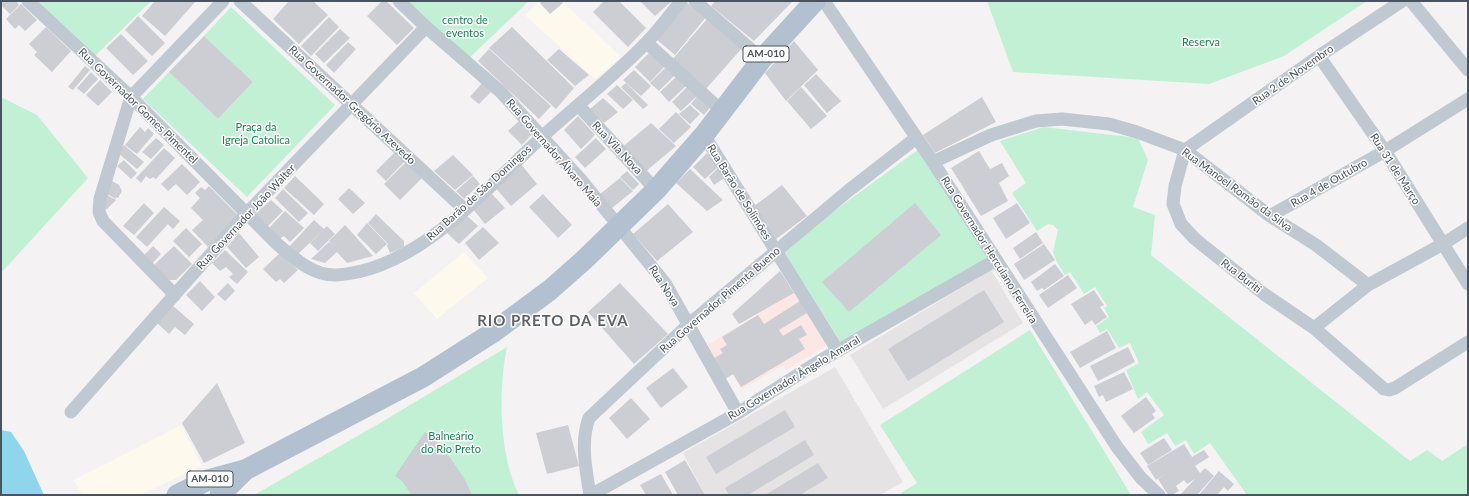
<!DOCTYPE html>
<meta charset="utf-8">
<style>
body{margin:0}
#map{position:relative;width:1469px;height:496px;overflow:hidden;background:#f4f2f2;font-family:Lato,sans-serif}
canvas{display:block}
.frame{position:absolute;inset:0;border:2px solid #495460;pointer-events:none}
</style>
<div id="map">
<canvas width="1469" height="496"></canvas>
<div class="frame"></div>
</div>
<script>
const g = document.querySelector('canvas').getContext('2d');
g.lineJoin = 'round';
function paint(path, color) { g.fillStyle = color; g.fill(path, 'evenodd'); }
function strokePath(path, color, width, dash) { g.strokeStyle = color; g.lineWidth = width; g.lineCap = dash ? 'butt' : 'round'; g.setLineDash(dash || []); g.stroke(path); }
function drawText(font, color, halo, rows, align = 'center') {
  g.font = font + ' Lato,sans-serif'; g.lineWidth = 3; g.setLineDash([]); g.textBaseline = 'middle'; g.strokeStyle = halo; g.fillStyle = color; for (const [text, x, y, turn = 0] of rows) {
    g.save(); g.translate(x, y); g.rotate((+turn || 0) * Math.PI / 180); g.textAlign = isNaN(turn) ? turn : align; if (halo) g.strokeText(text, 0, 0); g.fillText(text, 0, 0); g.restore();
  }
}
paint(new Path2D(`
 M 540,1 L 562,1 L 621,57 L 595,79 L 525,15 Z
 M 464,252 L 488,278 L 437,319 L 414,293 Z
 M 181,425 L 202,466 L 140,495 L 82,495 L 74,480 Z`), '#fdf9ed');
paint(new Path2D(`
 M 991,270 L 1023,323 L 883,409 L 850,355 Z
 M 835,367 L 903,482 L 880,495 L 705,495 L 683,453 Z`), '#e5e3e4');
paint(new Path2D(`
 M 796,291 L 828,345 L 786,370 L 783,365 L 742,389 L 733,375 L 724,380 L 704,347 Z`), '#fce7e4');
paint(new Path2D(`
 M 37,1 L 151,1 L 95,56 Z
 M 403,1 L 529,1 L 466,61 Z
 M 987,1 L 1367,1 L 1284,56 L 1209,84 L 1013,72 Z
 M 231,7 L 335,105 L 247,197 L 143,99 L 169,72 L 218,119 L 253,82 L 204,36 Z
 M 1,97 L 37,115 L 88,178 L 1,273 Z
 M 1044,127 L 1138,138 L 1148,160 L 1133,207 L 1155,215 L 1151,255 L 1410,461 L 1427,450 L 1442,461 L 1468,444 L 1468,495 L 1247,495 L 1210,443 L 1194,454 L 1186,440 L 1175,446 L 1167,433 L 1148,444 L 1141,432 L 1164,415 L 1147,392 L 1138,399 L 1126,370 L 1139,363 L 1130,343 L 1119,348 L 1107,329 L 1100,333 L 1096,326 L 1109,317 L 1104,308 L 1107,306 L 1095,287 L 1084,294 L 1070,272 L 1065,275 L 1057,262 L 1053,252 L 1058,230 L 1053,225 L 1048,224 L 1037,231 L 1012,193 L 1026,183 L 1000,141 Z
 M 919,149 L 989,257 L 843,346 L 782,249 Z
 M 1030,330 L 1131,495 L 902,495 L 901,493 L 917,483 L 880,425 Z
 M 507,347 C 498,391 499,455 519,495 L 254,495 L 375,426 Z`), '#c2f0d5');
paint(new Path2D(`
 M 1,430 L 11,432 L 24,451 L 44,495 L 1,495 Z`), '#8fd6ed');
paint(new Path2D(`
 M 1,1 L 16,1 L 19,5 L 10,14 L 1,5 Z
 M 155,1 L 196,1 L 165,36 L 142,16 Z
 M 289,1 L 313,1 L 328,15 L 299,44 L 273,19 Z
 M 382,1 L 386,1 L 414,28 L 397,45 L 367,16 Z
 M 542,1 L 561,1 L 563,3 L 550,14 L 540,3 Z
 M 604,1 L 619,1 L 646,28 L 628,47 L 593,12 Z
 M 640,1 L 672,1 L 655,16 Z
 M 685,1 L 706,17 L 675,55 L 655,38 Z
 M 715,1 L 793,1 L 754,41 L 711,6 Z
 M 21,4 L 37,20 L 25,31 L 19,25 L 15,29 L 6,19 Z
 M 138,16 L 165,43 L 152,56 L 125,30 Z
 M 329,17 L 339,27 L 311,56 L 301,46 Z
 M 707,19 L 743,47 L 705,90 L 671,61 Z
 M 46,27 L 71,51 L 52,72 L 34,55 L 37,52 L 29,44 Z
 M 512,27 L 574,88 L 556,109 L 489,48 Z
 M 340,29 L 350,38 L 324,63 L 315,54 Z
 M 121,34 L 148,61 L 133,75 L 106,48 Z
 M 204,36 L 253,82 L 218,119 L 169,72 Z
 M 794,41 L 818,70 L 786,101 L 765,73 Z
 M 348,42 L 356,49 L 334,73 L 326,65 Z
 M 489,49 L 551,106 L 539,119 L 478,61 Z
 M 559,49 L 589,75 L 575,86 L 547,60 Z
 M 651,51 L 666,65 L 650,82 L 635,67 Z
 M 85,66 L 90,70 L 73,90 L 68,87 Z
 M 667,66 L 676,74 L 659,91 L 650,83 Z
 M 634,70 L 651,86 L 641,96 L 623,80 Z
 M 91,72 L 98,79 L 84,94 L 77,88 Z
 M 816,74 L 841,101 L 827,113 L 804,85 Z
 M 677,76 L 687,85 L 669,102 L 660,92 Z
 M 100,80 L 112,92 L 98,106 L 86,95 Z
 M 482,83 L 491,92 L 479,104 L 470,97 Z
 M 626,83 L 648,105 L 643,109 L 621,87 Z
 M 617,85 L 633,100 L 623,109 L 607,94 Z
 M 687,87 L 697,96 L 681,111 L 672,102 Z
 M 801,87 L 827,116 L 811,129 L 787,101 Z
 M 699,94 L 712,105 L 704,115 L 691,104 Z
 M 982,97 L 996,122 L 935,153 L 923,135 Z
 M 603,98 L 618,112 L 604,123 L 590,109 Z
 M 690,105 L 700,114 L 690,124 L 679,114 Z
 M 676,112 L 691,127 L 674,143 L 659,129 Z
 M 578,116 L 595,135 L 581,149 L 564,130 Z
 M 519,121 L 532,134 L 522,145 L 508,131 Z
 M 651,123 L 676,146 L 644,173 L 620,149 Z
 M 140,127 L 145,132 L 148,128 L 154,134 L 137,154 L 125,145 Z
 M 156,138 L 164,145 L 151,159 L 142,152 Z
 M 596,138 L 606,149 L 585,168 L 575,157 Z
 M 124,145 L 144,162 L 137,169 L 118,153 Z
 M 164,148 L 175,158 L 156,179 L 153,177 L 150,179 L 146,176 L 141,183 L 136,178 Z
 M 396,151 L 406,160 L 386,181 L 376,171 Z
 M 979,151 L 990,169 L 1002,163 L 1009,176 L 999,183 L 1008,201 L 981,216 L 951,168 Z
 M 707,153 L 719,166 L 705,179 L 693,167 Z
 M 453,155 L 473,175 L 455,190 L 434,171 Z
 M 124,160 L 137,173 L 131,179 L 117,166 Z
 M 407,161 L 423,177 L 400,200 L 384,184 Z
 M 182,164 L 200,182 L 187,195 L 176,184 L 168,191 L 161,184 Z
 M 521,164 L 537,184 L 511,206 L 495,187 Z
 M 719,167 L 726,177 L 714,185 L 709,177 Z
 M 690,169 L 723,200 L 707,211 L 676,183 Z
 M 627,171 L 639,184 L 633,190 L 620,177 Z
 M 295,176 L 324,204 L 314,215 L 284,188 Z
 M 473,176 L 480,184 L 464,199 L 456,191 Z
 M 620,178 L 633,191 L 612,208 L 600,194 Z
 M 112,181 L 119,185 L 122,191 L 118,198 L 116,197 L 116,199 L 107,194 Z
 M 782,185 L 807,216 L 776,239 L 753,207 Z
 M 209,186 L 239,216 L 208,247 L 192,230 L 203,220 L 191,208 L 200,198 L 195,193 L 201,187 L 205,190 Z
 M 349,188 L 365,203 L 353,214 L 338,199 Z
 M 283,189 L 308,213 L 299,222 L 275,198 Z
 M 492,194 L 505,208 L 485,224 L 473,209 Z
 M 543,194 L 572,225 L 558,238 L 529,207 Z
 M 107,195 L 116,200 L 107,209 L 104,208 Z
 M 271,200 L 283,211 L 265,229 L 253,216 Z
 M 144,203 L 154,213 L 134,235 L 123,226 Z
 M 915,203 L 941,235 L 849,312 L 822,282 Z
 M 1017,203 L 1030,223 L 1006,239 L 993,218 Z
 M 668,204 L 693,232 L 657,261 L 633,234 Z
 M 164,207 L 180,221 L 173,229 L 168,224 L 147,247 L 136,237 Z
 M 285,211 L 304,228 L 290,242 L 284,236 L 279,239 L 268,229 Z
 M 376,214 L 404,241 L 404,247 L 390,253 L 387,246 L 388,244 L 368,223 Z
 M 465,214 L 478,226 L 459,244 L 446,232 Z
 M 314,220 L 324,229 L 296,256 L 288,248 Z
 M 367,223 L 387,244 L 376,254 L 357,235 Z
 M 345,225 L 373,256 L 347,263 L 337,252 L 325,263 L 311,259 L 329,242 L 333,246 L 329,241 Z
 M 327,226 L 335,234 L 318,251 L 310,243 Z
 M 483,227 L 499,243 L 479,260 L 465,243 Z
 M 186,228 L 202,244 L 189,257 L 173,241 Z
 M 1036,232 L 1043,243 L 1020,259 L 1013,248 Z
 M 239,233 L 259,257 L 246,268 L 227,247 Z
 M 1044,244 L 1055,260 L 1024,280 L 1014,264 Z
 M 153,246 L 161,254 L 151,265 L 142,257 Z
 M 174,246 L 192,264 L 176,280 L 169,280 L 154,265 Z
 M 225,250 L 248,272 L 237,284 L 229,277 L 233,274 L 226,267 L 220,271 L 212,263 Z
 M 280,253 L 298,270 L 284,283 L 280,279 L 276,282 L 263,269 Z
 M 1055,264 L 1064,276 L 1044,290 L 1042,288 L 1037,291 L 1031,282 Z
 M 780,271 L 794,293 L 739,324 L 732,314 Z
 M 1068,275 L 1077,288 L 1048,308 L 1039,295 Z
 M 200,281 L 215,297 L 202,311 L 186,295 Z
 M 228,283 L 235,291 L 225,301 L 217,294 Z
 M 620,283 L 668,334 L 634,364 L 588,312 Z
 M 984,290 L 1004,322 L 908,381 L 888,349 Z
 M 1094,290 L 1104,305 L 1100,307 L 1107,317 L 1095,325 L 1092,320 L 1085,325 L 1071,304 Z
 M 800,301 L 807,313 L 779,330 L 783,336 L 801,325 L 807,335 L 799,339 L 805,349 L 741,387 L 733,374 L 725,379 L 713,359 L 723,353 L 720,349 L 727,345 L 722,337 L 758,315 L 764,324 Z
 M 172,305 L 194,324 L 185,335 L 175,327 L 169,334 L 157,323 Z
 M 1107,331 L 1116,348 L 1080,368 L 1070,352 Z
 M 1128,347 L 1135,362 L 1098,381 L 1090,366 Z
 M 673,368 L 688,387 L 661,408 L 646,388 Z
 M 1124,372 L 1133,389 L 1106,402 L 1103,395 L 1099,397 L 1094,386 Z
 M 217,383 L 245,443 L 204,463 L 182,423 Z
 M 1146,397 L 1156,411 L 1152,414 L 1155,418 L 1134,433 L 1121,416 Z
 M 631,398 L 650,419 L 627,439 L 609,418 Z
 M 785,410 L 795,427 L 716,474 L 706,457 Z
 M 568,425 L 579,466 L 547,474 L 536,433 Z
 M 425,432 L 432,436 L 449,456 L 464,478 L 472,495 L 412,495 L 402,481 L 395,476 Z
 M 1164,438 L 1172,450 L 1148,465 L 1140,453 Z
 M 805,440 L 814,455 L 748,495 L 729,495 L 725,488 Z
 M 1184,444 L 1192,457 L 1204,450 L 1209,457 L 1195,466 L 1200,473 L 1205,468 L 1214,476 L 1197,495 L 1180,495 L 1195,479 L 1187,484 L 1184,480 L 1176,486 L 1179,491 L 1172,495 L 1168,495 L 1158,479 L 1167,473 L 1156,480 L 1147,466 Z
 M 685,460 L 705,495 L 678,495 L 665,472 Z
 M 818,463 L 828,478 L 800,495 L 765,495 Z
 M 1219,471 L 1234,484 L 1228,491 L 1224,487 L 1217,495 L 1199,495 Z
 M 661,474 L 673,495 L 646,495 L 640,485 Z`), '#ccced4');
strokePath(new Path2D(`
 M 28,1 L 131,97 L 276,243 C 293,257 312,276 336,275 C 418,271 486,188 543,136 C 577,105 614,76 646,43 C 659,30 670,15 681,1
 M 240,1 L 464,209
 M 399,1 L 426,27 L 501,92 L 582,181 L 665,283 L 738,413
 M 695,1 L 762,59
 M 824,1 L 933,162 L 1117,447 L 1141,478 L 1159,495
 M 1402,1 L 1319,56 L 1185,150 L 1175,186 L 1173,204 L 1181,224 L 1195,239 L 1264,294 L 1314,328 L 1384,389 L 1389,390 L 1395,388 L 1468,342
 M 1411,1 L 1468,70
 M 647,43 L 722,111
 M 1319,56 L 1385,151 L 1468,284
 M 579,106 L 656,190
 M 704,135 L 838,351
 M 933,162 L 991,135 L 1036,121 L 1062,119 L 1109,124 L 1137,132 L 1185,150 L 1270,216 L 1316,245 L 1368,285
 M 1270,216 L 1385,151 L 1468,99
 M 175,295 L 103,221 L 99,212 L 100,199 L 131,97 L 223,1
 M 1314,328 L 1368,285 L 1443,244 L 1468,228
 M 71,412 L 246,214 L 426,27
 M 590,495 C 586,470 580,443 589,418 L 688,325 L 848,191 L 916,138
 M 591,495 L 738,413 L 818,362 L 996,260`), '#c0c8d1', 13);
strokePath(new Path2D(`
 M 177,495 L 208,480 L 245,470 L 423,377 L 492,333 L 550,290 L 584,260 L 656,190 L 704,135 L 762,59 L 815,1
 M 220,495 L 244,471`), '#b2c0d0', 21);
for (const [x, y, w] of [
 [766,54,46],
 [210,479,46]
]) { const box = new Path2D(); box.roundRect(x - w / 2, y - 8, w, 16, 3); g.fillStyle = '#fff'; g.fill(box); strokePath(box, '#495460', 1); }
drawText('bold 10px', '#495460', null, [
 ["AM-010",766,54],
 ["AM-010",210,479]
]);
drawText('11px', '#178351', '#fff', [
 ["centro de",465,20],
 ["eventos",465,33],
 ["Reserva",1201,42],
 ["Praça da",256,127],
 ["Igreja Catolica",256,140],
 ["Balneário",451,436],
 ["do Rio Preto",451,449]
]);
drawText('11px', '#495460', '#fff', [
 ["Rua 2 de Novembro",1293,75,-35],
 ["Rua Governador Gregório Azevedo",352,105,43],
 ["Rua Governador Gomes Pimentel",138,106,44],
 ["Rua Vila Nova",617,148,47],
 ["Rua Governador Álvaro Maia",554,153,49],
 ["Rua 31 de Março",1395,169,57],
 ["Rua 4 de Outubro",1329,183,-30],
 ["Rua Manoel Romão da Silva",1237,190,36],
 ["Rua Barão de Solimões",739,192,58],
 ["Rua Barão de São Domingos",479,193,-42],
 ["Rua Governador João Walter",246,217,-47],
 ["Rua Governador Herculano Ferreira",989,250,58],
 ["Rua Buriti",1241,276,38],
 ["Rua Nova",664,286,57],
 ["Rua Governador Pimenta Bueno",720,300,-41],
 ["Rua Governador Ângelo Amaral",794,378,-31]
]);
g.letterSpacing = '1px';
drawText('bold 15px', '#5e6267', '#fff', [
 ["RIO PRETO DA EVA",553,321]
]);
g.letterSpacing = '0px';
</script>
